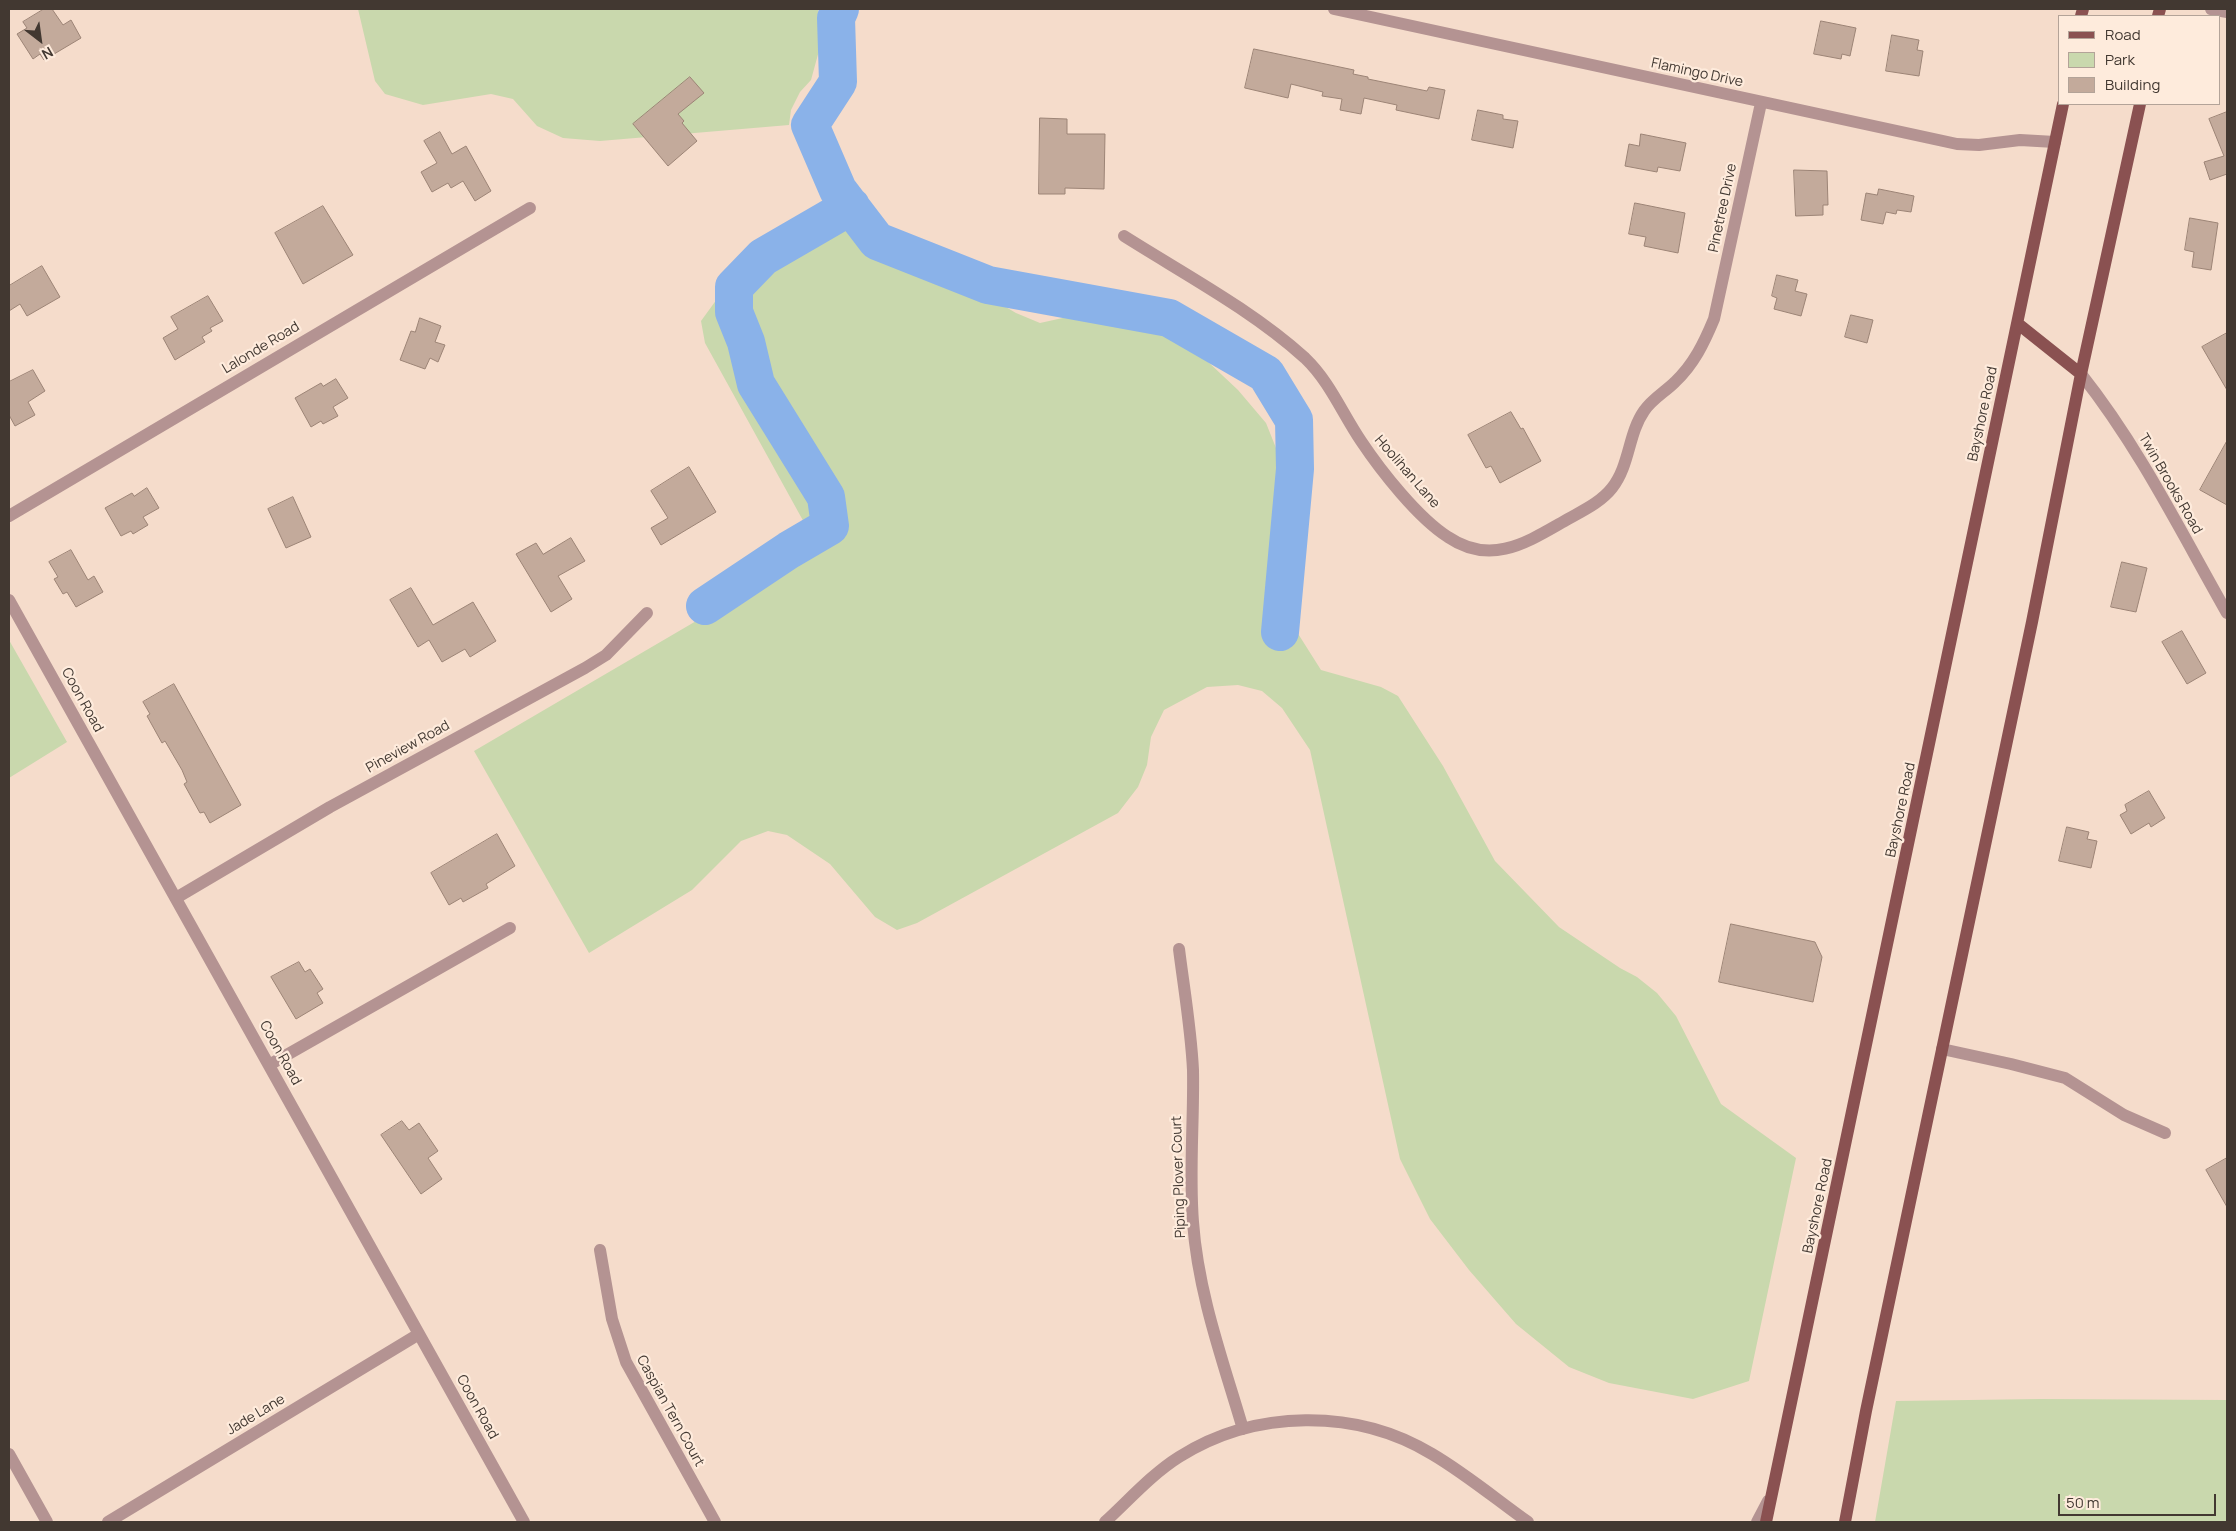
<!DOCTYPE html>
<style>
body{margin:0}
#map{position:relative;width:2236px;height:1531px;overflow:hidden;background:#f5dccb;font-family:Manrope,sans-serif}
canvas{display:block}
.frame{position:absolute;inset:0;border:10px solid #423831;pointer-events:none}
.legend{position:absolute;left:2058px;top:15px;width:162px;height:90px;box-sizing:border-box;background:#feebdc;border:1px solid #b3a398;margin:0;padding:6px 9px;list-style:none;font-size:15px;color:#423831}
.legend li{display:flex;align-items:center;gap:10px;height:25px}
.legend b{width:25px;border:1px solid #b3a398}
.north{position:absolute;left:15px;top:15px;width:50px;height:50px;-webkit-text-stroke:4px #feebdc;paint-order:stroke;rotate:150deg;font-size:14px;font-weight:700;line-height:20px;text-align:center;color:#423831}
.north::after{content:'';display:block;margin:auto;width:18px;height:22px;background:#423831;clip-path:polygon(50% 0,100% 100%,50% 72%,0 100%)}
.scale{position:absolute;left:2058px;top:1494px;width:158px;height:22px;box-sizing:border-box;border:2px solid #423831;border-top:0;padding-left:6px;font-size:15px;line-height:18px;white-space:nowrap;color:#423831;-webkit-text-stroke:4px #feebdc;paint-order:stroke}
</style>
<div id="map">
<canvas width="2236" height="1531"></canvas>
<div class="frame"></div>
<ul class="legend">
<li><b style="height:6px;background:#8a5151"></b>Road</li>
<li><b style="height:14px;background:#c9d8ad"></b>Park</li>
<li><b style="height:14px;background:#c3aa9b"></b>Building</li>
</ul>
<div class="north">N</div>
<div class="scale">50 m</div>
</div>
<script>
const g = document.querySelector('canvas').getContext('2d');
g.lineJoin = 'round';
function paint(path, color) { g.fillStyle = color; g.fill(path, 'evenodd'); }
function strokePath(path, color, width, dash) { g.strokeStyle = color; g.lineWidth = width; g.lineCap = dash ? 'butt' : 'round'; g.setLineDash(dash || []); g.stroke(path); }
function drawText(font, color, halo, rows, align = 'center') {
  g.font = font + ' Manrope,sans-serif'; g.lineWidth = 4.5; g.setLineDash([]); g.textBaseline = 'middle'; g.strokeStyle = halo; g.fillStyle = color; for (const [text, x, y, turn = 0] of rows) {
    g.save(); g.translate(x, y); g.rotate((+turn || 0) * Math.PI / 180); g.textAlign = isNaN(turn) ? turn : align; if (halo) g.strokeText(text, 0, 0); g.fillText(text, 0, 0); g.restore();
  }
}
paint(new Path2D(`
 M 358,9 L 818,9 L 820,47 L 811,80 L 800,92 L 791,110 L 789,125 L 600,141 L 563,138 L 537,126 L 513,99 L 491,94 L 423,105 L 385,94 L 375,81 Z
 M 848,209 L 926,260 L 1016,313 L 1040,323 L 1090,312 L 1134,324 L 1189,344 L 1238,390 L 1266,423 L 1280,458 L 1283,484 L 1267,577 L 1278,602 L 1321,670 L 1381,687 L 1398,696 L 1443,766 L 1495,861 L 1559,927 L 1620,968 L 1637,977 L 1657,993 L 1676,1016 L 1721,1104 L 1796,1158 L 1749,1381 L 1693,1399 L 1609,1383 L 1569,1367 L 1516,1324 L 1469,1270 L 1430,1219 L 1400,1159 L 1310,750 L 1282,708 L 1262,691 L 1238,685 L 1207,687 L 1164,710 L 1151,737 L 1147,765 L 1138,787 L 1118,813 L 917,923 L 897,930 L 875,917 L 830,864 L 787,835 L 768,831 L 741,841 L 692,890 L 589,953 L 474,751 L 797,562 L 809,552 L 811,535 L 705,343 L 701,321 L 717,299 Z
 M 9,640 L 67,742 L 9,778 Z
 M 2041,1399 L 2227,1400 L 2227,1522 L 1875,1522 L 1896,1401 Z`), '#c9d8ad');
strokePath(new Path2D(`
 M 840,9 L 836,18 L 838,82 L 810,125 L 838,190 L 877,241 L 988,285 L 1169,318 L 1266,374 L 1294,420 L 1295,469 L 1280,632
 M 705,606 L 789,550 L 830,526 L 826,497 L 756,384 L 746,342 L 734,312 L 734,287 L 763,257 L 851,206`), '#8ab2e9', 38);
const building = new Path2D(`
 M 44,9 L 52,9 L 63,25 L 71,20 L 81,38 L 44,60 L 40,54 L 33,59 L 17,34 L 27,28 L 23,22 Z
 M 1821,21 L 1856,28 L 1850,56 L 1842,54 L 1841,59 L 1814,54 Z
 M 1892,35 L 1919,40 L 1917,50 L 1923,51 L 1919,76 L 1886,71 Z
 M 1254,49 L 1354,70 L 1353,74 L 1368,77 L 1368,79 L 1427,91 L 1429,87 L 1445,90 L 1439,119 L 1396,110 L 1397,105 L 1364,98 L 1361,114 L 1340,110 L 1342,99 L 1322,96 L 1323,92 L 1291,84 L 1288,98 L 1245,88 Z
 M 690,77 L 704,93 L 678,114 L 684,121 L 682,123 L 697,141 L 668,166 L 633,124 Z
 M 1478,110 L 1503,115 L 1503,119 L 1518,121 L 1513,148 L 1472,140 Z
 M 2227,112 L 2227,174 L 2210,180 L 2204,162 L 2224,156 L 2209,119 Z
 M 1040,118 L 1067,119 L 1067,134 L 1105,134 L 1104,189 L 1065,188 L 1065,194 L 1039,194 Z
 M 440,132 L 452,154 L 466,146 L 491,191 L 475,201 L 463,181 L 451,188 L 448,183 L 432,192 L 421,172 L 437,163 L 424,141 Z
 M 1641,134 L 1686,143 L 1680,171 L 1658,167 L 1657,172 L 1625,166 L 1629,144 L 1639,146 Z
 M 1794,170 L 1827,171 L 1828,205 L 1823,205 L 1823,215 L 1796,216 Z
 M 1879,189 L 1914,196 L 1911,212 L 1897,210 L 1896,214 L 1886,212 L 1883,224 L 1861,220 L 1866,193 L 1877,195 Z
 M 1635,203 L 1685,213 L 1678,253 L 1644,246 L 1646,237 L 1629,234 Z
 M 323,206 L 353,255 L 303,284 L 275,233 Z
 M 2190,218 L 2218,223 L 2211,270 L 2192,267 L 2194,252 L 2185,250 Z
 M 42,266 L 60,297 L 27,316 L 20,304 L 9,311 L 9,286 Z
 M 1777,275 L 1798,280 L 1795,291 L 1807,294 L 1801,316 L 1774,309 L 1777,298 L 1772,296 Z
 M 208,296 L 223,321 L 210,328 L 212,331 L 202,337 L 205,342 L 175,360 L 163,338 L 178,329 L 171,317 Z
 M 1851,315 L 1873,320 L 1867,343 L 1845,337 Z
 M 420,318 L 441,326 L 435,342 L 445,345 L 438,362 L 430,358 L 425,369 L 400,360 L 411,331 L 415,332 Z
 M 2227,333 L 2227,390 L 2202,347 Z
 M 33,370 L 45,391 L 28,402 L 35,415 L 15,426 L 9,415 L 9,382 Z
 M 336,379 L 348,398 L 333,407 L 338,416 L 323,424 L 321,421 L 311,427 L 295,398 L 321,383 L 323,386 Z
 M 1511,412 L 1521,429 L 1523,428 L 1541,461 L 1500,483 L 1491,466 L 1486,468 L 1468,435 Z
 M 2227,441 L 2227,505 L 2200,490 Z
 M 689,467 L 716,512 L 661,545 L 651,528 L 668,518 L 651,491 Z
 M 147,488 L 159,508 L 143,517 L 148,525 L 133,534 L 131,531 L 121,536 L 105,508 L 132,493 L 134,496 Z
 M 293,497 L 311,537 L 286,548 L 268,509 Z
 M 571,538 L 585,561 L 558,576 L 572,599 L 551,612 L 516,554 L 536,543 L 543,554 Z
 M 71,550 L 88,580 L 94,576 L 103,592 L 76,607 L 67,592 L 63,594 L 54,579 L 58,577 L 49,562 Z
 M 2122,562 L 2147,568 L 2136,612 L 2111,607 Z
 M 411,588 L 433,625 L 473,602 L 496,641 L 470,657 L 465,649 L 442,662 L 429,640 L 418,647 L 390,600 Z
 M 2182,631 L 2206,673 L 2187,684 L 2162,642 Z
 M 174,684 L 241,805 L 210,823 L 204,812 L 200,813 L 184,784 L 187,782 L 182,770 L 165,741 L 162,743 L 147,716 L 150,714 L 143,702 Z
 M 2149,791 L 2165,818 L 2151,827 L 2149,823 L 2131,834 L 2120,815 L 2127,811 L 2125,805 Z
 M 2067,827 L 2089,832 L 2087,839 L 2097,841 L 2091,868 L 2059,861 Z
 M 497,834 L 515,866 L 486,884 L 488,888 L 463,902 L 461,898 L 449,905 L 431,873 Z
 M 1731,924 L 1815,942 L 1822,957 L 1813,1002 L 1719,982 Z
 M 299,962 L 305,972 L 310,969 L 323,989 L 317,993 L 323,1003 L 296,1019 L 271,977 Z
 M 402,1121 L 409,1130 L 419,1123 L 438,1151 L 428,1158 L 442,1179 L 421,1194 L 381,1135 Z
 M 2227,1158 L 2227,1207 L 2206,1170 Z`);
paint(building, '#c3aa9b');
strokePath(building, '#9c8476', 1);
strokePath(new Path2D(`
 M 1334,9 L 1957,144 L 1979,145 L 2020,140 L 2055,142
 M 2211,9 L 2227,12
 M 1124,236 C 1184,274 1252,310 1305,358 C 1330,382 1342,413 1361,441 C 1381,471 1418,518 1448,537 C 1492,567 1529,541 1568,519 C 1584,510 1601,502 1612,488 C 1630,465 1628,434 1644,411 C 1652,399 1665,392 1675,382 C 1694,364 1704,343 1714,319 L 1761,103
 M 2081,374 C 2139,447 2181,532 2227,613
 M 9,516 L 530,208
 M 9,600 L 524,1522
 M 176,898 L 330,807 L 585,668 L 606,655 L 647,613
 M 1179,949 C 1184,989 1191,1029 1193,1070 C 1194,1120 1189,1171 1193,1222 C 1198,1293 1223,1361 1243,1429
 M 1942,1049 L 2011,1064 L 2065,1078 L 2124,1115 L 2165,1133
 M 269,1065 L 510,928
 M 600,1250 L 612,1319 L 626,1362 L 715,1522
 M 9,1454 L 47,1522
 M 108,1522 L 419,1334
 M 1105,1522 C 1129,1500 1152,1474 1179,1457 C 1255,1409 1356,1408 1432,1454 C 1466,1474 1497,1500 1528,1522
 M 1757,1522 L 1768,1501`), '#b49392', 12);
strokePath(new Path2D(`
 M 2081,16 L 2083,9
 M 2158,16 L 2160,9
 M 2017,323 L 2081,374
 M 1766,1522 L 2063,104
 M 1845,1522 L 1866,1411 L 2032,622 L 2081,374 L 2140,104`), '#8a5151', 12);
drawText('14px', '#423831', '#feebdc', [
 ["Flamingo Drive",1697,73,12],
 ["Pinetree Drive",1723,208,-78],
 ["Lalonde Road",261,348,-31],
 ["Bayshore Road",1983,414,-78],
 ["Hoolihan Lane",1407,472,49],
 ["Twin Brooks Road",2170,484,60],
 ["Coon Road",82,700,61],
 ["Pineview Road",408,747,-29],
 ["Bayshore Road",1901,810,-78],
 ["Coon Road",280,1053,61],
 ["Piping Plover Court",1179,1177,-92],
 ["Bayshore Road",1818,1206,-78],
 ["Coon Road",477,1407,61],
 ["Caspian Tern Court",670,1411,61],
 ["Jade Lane",256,1415,-31]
]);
</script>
